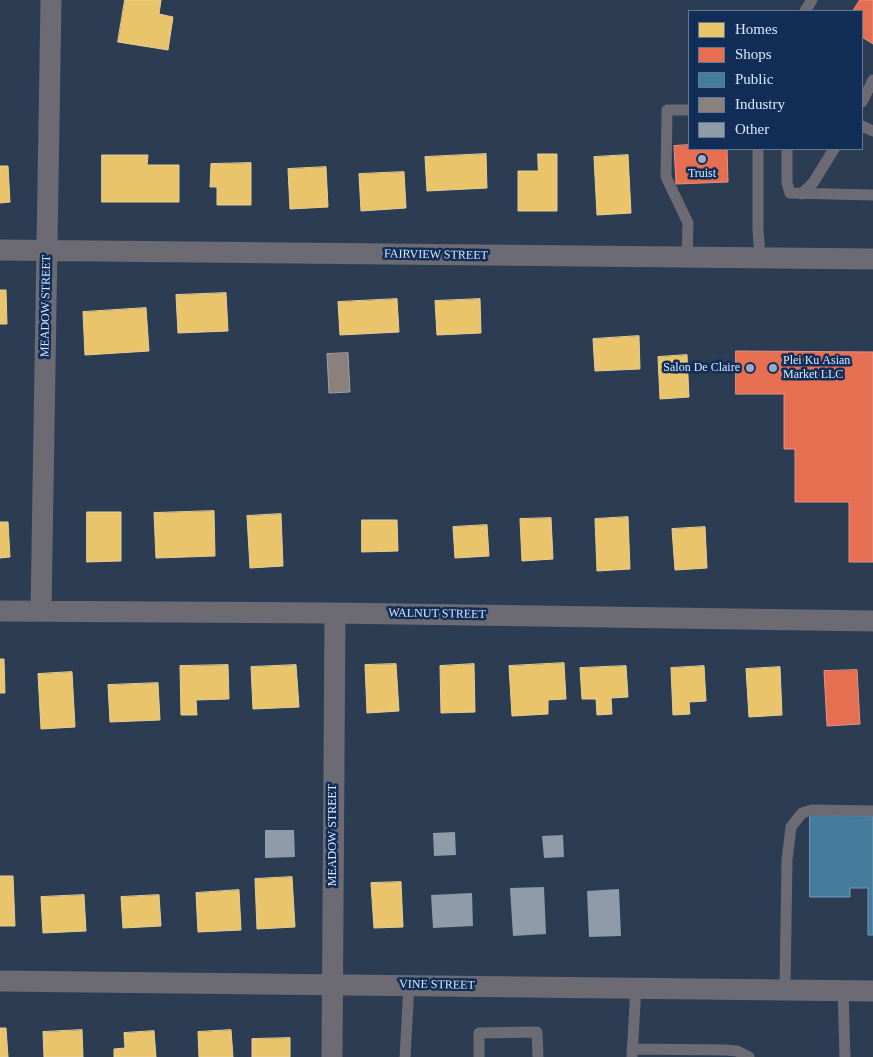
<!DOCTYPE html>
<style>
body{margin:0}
#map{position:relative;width:873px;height:1057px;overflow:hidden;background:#2c3c53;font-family:Georgia,serif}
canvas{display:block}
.legend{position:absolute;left:688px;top:10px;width:175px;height:140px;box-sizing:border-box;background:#122e57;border:1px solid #627899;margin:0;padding:6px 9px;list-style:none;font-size:15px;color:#d9e7fd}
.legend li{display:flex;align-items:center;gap:10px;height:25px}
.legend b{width:25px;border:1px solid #627899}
</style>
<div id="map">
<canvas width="873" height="1057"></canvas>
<ul class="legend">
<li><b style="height:14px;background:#e9c46a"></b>Homes</li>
<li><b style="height:14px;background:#e76f51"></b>Shops</li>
<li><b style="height:14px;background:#457b9d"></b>Public</li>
<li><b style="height:14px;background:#8a817c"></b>Industry</li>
<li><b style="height:14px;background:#8f9ba8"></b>Other</li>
</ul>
</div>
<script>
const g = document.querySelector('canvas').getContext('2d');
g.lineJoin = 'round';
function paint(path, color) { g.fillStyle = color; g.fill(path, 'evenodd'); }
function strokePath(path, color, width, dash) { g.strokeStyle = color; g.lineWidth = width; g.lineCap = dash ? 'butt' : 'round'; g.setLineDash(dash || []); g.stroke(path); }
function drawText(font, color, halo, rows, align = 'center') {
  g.font = font + ' Georgia,serif'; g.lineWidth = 5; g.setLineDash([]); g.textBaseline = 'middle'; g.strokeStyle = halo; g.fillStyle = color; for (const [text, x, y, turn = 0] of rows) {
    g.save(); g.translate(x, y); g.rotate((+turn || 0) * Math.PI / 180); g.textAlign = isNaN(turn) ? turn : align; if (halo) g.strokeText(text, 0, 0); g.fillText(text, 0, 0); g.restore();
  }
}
const homes = new Path2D(`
 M 125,0 L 161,0 L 159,14 L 173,17 L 168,50 L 118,42 Z
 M 486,154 L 487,188 L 427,191 L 425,157 Z
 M 538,154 L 557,154 L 557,211 L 518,211 L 518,171 L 538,171 Z
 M 102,155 L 148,155 L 147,165 L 179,165 L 179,202 L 102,202 Z
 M 628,155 L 631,213 L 597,215 L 594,157 Z
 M 251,163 L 251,205 L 217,205 L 217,187 L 210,187 L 211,164 Z
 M 0,166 L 8,166 L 10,202 L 0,203 Z
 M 326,167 L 328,207 L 290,209 L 288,169 Z
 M 404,172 L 406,208 L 361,211 L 359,174 Z
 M 0,290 L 6,290 L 7,324 L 0,324 Z
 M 226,293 L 228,331 L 178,333 L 176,295 Z
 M 397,299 L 399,332 L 340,335 L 338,302 Z
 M 480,299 L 481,333 L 437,335 L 435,301 Z
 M 146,308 L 149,351 L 85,355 L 83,312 Z
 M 639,336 L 640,369 L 595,371 L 593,339 Z
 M 687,355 L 689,397 L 660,399 L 658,357 Z
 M 214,511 L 215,556 L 156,558 L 154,513 Z
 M 87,512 L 121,512 L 121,561 L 87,562 Z
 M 281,514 L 283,566 L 250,568 L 247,516 Z
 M 628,517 L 630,569 L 597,571 L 595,519 Z
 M 551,518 L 553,559 L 522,561 L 520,519 Z
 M 362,520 L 397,520 L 398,551 L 362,552 Z
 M 0,522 L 8,522 L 10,557 L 0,558 Z
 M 487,525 L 489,556 L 455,558 L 453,527 Z
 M 705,527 L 707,568 L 675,570 L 672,529 Z
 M 0,659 L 4,659 L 5,693 L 0,693 Z
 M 564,663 L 566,699 L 548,700 L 548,714 L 512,716 L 509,666 Z
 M 396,664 L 399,711 L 367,713 L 365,665 Z
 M 474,664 L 475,712 L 441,713 L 440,666 Z
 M 228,665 L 229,699 L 196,700 L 197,715 L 181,715 L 180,666 Z
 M 296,665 L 299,707 L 253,709 L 251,667 Z
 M 626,666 L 628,697 L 611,698 L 612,714 L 597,715 L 596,699 L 582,699 L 580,668 Z
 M 704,666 L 706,701 L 689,702 L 690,714 L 673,715 L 671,668 Z
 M 780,667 L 782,715 L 749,717 L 746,669 Z
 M 72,672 L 75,727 L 41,729 L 38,674 Z
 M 158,683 L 160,720 L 110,722 L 108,685 Z
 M 0,876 L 13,876 L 15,926 L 0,926 Z
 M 292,877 L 295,927 L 257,929 L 255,879 Z
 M 401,882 L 403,927 L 374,928 L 371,883 Z
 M 239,890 L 241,930 L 198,932 L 196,893 Z
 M 84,895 L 86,931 L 43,933 L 41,897 Z
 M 159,895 L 161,926 L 123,928 L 121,897 Z
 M 0,1028 L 6,1028 L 8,1057 L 0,1057 Z
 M 82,1030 L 83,1057 L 44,1057 L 43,1032 Z
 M 231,1030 L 233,1057 L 199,1057 L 198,1032 Z
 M 154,1031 L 156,1057 L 114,1057 L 114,1049 L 125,1048 L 124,1033 Z
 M 290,1038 L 290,1057 L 252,1057 L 252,1039 Z`);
paint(homes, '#e9c46a');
strokePath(homes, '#e4ce96', 1);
const shops = new Path2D(`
 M 860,0 L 873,0 L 873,44 L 862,37 L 862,11 L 853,11 Z
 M 689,145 L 689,149 L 727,149 L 728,182 L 676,184 L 674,146 Z
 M 736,351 L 873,352 L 873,562 L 849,562 L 849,502 L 795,502 L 795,449 L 784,449 L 784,394 L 736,394 Z
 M 857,670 L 860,724 L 827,726 L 824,671 Z`);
paint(shops, '#e76f51');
strokePath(shops, '#e39385', 1);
const public = new Path2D(`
 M 810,815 L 873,816 L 873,935 L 868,935 L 868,888 L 850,888 L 850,897 L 810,897 Z`);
paint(public, '#457b9d');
strokePath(public, '#719bba', 1);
const industry = new Path2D(`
 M 348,353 L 350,392 L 329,393 L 327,354 Z`);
paint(industry, '#8a817c');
strokePath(industry, '#a2a0a3', 1);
paint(new Path2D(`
 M 265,830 L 294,830 L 295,857 L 265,858 Z
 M 455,832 L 456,855 L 434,856 L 433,833 Z
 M 563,835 L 564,857 L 544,858 L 542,836 Z
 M 544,887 L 546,934 L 513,936 L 510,888 Z
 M 619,889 L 621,936 L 589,937 L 587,891 Z
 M 472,893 L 473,926 L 433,928 L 431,895 Z`), '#8f9ba8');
strokePath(new Path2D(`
 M 805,11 L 812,0
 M 862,102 L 873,80
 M 862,126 L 873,131
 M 758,149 L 758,229 L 760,258
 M 787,149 L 787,183 L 790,193 L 873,195
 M 801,194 L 813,183 L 834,149
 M 687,258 L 688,223 L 666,177 L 667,110 L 689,110
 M 785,989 L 787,860 L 791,827 L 802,813 L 812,810 L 873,811
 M 843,990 L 845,1057
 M 632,1049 L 726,1050 L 737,1051 L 749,1057
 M 405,1057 L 409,985
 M 479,1057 L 479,1033 L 537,1032 L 538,1057
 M 632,1057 L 636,987`), '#6c6b74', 11);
strokePath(new Path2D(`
 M 0,250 L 873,259
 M 0,611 L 335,613 L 873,621
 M 41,611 L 51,0
 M 0,981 L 873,991
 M 332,1057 L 335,613`), '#6c6b74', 21);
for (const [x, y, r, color] of [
 [702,159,5,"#9cabc2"],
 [750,368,5,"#9cabc2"],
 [773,368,5,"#9cabc2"]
]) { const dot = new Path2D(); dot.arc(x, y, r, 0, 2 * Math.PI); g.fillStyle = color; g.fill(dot); strokePath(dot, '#122e57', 2); }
drawText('12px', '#d9e7fd', '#122e57', [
 ["Truist",702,174],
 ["Plei Ku Asian",783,361,"left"],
 ["Market LLC",783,375,"left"],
 ["Salon De Claire",740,368,"right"]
]);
drawText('12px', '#d9e7fd', '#122e57', [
 ["FAIRVIEW STREET",436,255,1],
 ["MEADOW STREET",46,306,-89],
 ["WALNUT STREET",437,614,1],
 ["MEADOW STREET",333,835,-90],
 ["VINE STREET",437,985,1]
]);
</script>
